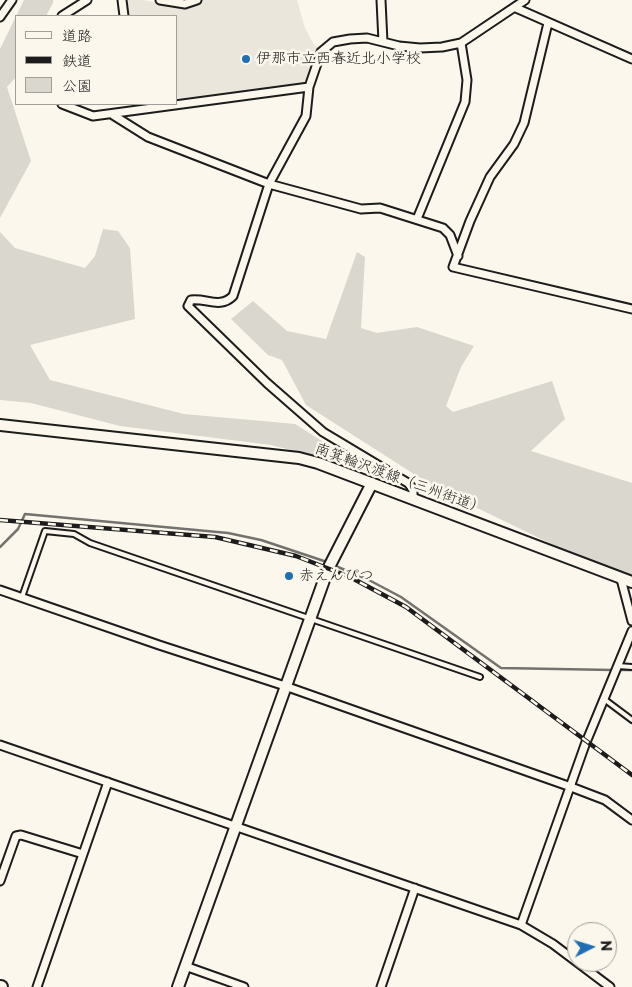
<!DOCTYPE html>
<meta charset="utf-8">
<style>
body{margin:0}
#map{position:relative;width:632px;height:987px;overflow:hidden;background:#fbf7ec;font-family:"Playpen Sans","Klee One",sans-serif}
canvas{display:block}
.legend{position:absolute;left:15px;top:15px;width:162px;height:90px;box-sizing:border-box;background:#fbf7ec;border:1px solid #a29f99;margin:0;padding:6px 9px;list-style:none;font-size:15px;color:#1c1c1c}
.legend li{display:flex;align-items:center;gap:10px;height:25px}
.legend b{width:25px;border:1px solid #a29f99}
.north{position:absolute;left:567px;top:922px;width:50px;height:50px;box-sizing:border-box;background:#fbf7ec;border:1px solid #a29f99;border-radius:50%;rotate:85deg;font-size:14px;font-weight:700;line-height:20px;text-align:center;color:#1c1c1c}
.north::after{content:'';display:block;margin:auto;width:18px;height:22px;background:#1f6fb2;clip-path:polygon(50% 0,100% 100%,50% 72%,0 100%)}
</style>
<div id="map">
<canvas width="632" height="987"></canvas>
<ul class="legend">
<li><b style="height:6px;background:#fbf7ec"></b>道路</li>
<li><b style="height:6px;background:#1c1c1c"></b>鉄道</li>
<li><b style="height:14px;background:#dad7ce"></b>公園</li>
</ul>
<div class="north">N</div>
</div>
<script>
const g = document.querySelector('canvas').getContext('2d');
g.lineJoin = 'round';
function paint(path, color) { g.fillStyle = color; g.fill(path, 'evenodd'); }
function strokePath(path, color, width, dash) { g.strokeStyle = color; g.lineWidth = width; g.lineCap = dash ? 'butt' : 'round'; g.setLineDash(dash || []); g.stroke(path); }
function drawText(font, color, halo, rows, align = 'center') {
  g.font = font + ' "Playpen Sans","Klee One",sans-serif'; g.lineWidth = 5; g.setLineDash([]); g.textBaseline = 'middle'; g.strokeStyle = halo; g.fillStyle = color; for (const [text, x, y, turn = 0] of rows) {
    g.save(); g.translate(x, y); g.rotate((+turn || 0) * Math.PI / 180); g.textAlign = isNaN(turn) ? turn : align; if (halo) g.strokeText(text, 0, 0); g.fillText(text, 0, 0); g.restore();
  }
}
paint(new Path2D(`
 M 128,0 L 143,0 L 186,8 L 200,5 L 199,0 L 297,0 L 305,28 L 314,45 L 320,49 L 308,83 L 176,102 L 176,16 L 128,16 L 126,5 Z`), '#eae6dc');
paint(new Path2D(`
 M 24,0 L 53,0 L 53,3 L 46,16 L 16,16 L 16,77 L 7,87 L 31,161 L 0,218 L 0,49 Z
 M 103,229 L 118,231 L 130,248 L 135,319 L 30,345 L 50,380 L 184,414 L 295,424 L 346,456 L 346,464 L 271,445 L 120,426 L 31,403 L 0,400 L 0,232 L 15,248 L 85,268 L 95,256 Z
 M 357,252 L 365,257 L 361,328 L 377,333 L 417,327 L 474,346 L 461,367 L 446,406 L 453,412 L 552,381 L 565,419 L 531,451 L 632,483 L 632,583 L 471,505 L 417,476 L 306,405 L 282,360 L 268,355 L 231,319 L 253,301 L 287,331 L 326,339 Z`), '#dad7ce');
strokePath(new Path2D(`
 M 0,547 L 18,529 L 25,514 L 228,533 L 261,540 L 327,562
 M 333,565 L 367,579 L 401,597 L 501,668 L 613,670
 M 622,670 L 632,670`), '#74726e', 2.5);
const lane = new Path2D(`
 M 22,597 L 45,531 L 74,534 L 90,543 L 480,677
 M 618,666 L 632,667
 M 604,699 L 632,720`);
const street = new Path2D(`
 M 122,0 L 124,16
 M 160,0 L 185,4 L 197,0
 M 381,0 L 383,42
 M 516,8 L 632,59
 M 62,16 L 87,0
 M 0,17 L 12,0
 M 548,23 L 524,123 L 514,144 L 490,177 L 470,221 L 453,267 L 632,309
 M 62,104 L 93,116 L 309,87
 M 113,115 L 148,137 L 269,184 L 361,209 L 380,208 L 443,228 L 450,235 L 458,256
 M 417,219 L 465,102 L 467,80 L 461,43
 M 413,498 L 413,489 L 408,483 L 323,432 L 267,383 L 188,306 L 191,300 C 207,298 220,309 233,296 L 269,184 L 306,116 L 309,87 L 321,52 L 333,42 L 350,39 L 367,38 L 399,46 L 420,48 L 442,47 L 461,43 L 525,0
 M 621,579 L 632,621
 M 0,590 L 159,645 L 285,686 L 571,787 L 605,800 L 632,820
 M 587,740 L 632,631
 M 0,745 L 521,925 L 553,944 L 610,987
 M 0,881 L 16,836 L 21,835 L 83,854
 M 521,925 L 586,742
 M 185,966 L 244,987
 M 37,987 L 108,782
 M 381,987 L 415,888`);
const secondary = new Path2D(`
 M 0,425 L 299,458 L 318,463 L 632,582
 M 178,987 L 328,569 L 372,483`);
const highway = new Path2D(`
 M 0,987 L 1,987`);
strokePath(lane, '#1c1c1c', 8);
strokePath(street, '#1c1c1c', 11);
strokePath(secondary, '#1c1c1c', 14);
strokePath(highway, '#1c1c1c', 16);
strokePath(lane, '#fbf7ec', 4);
strokePath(street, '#fbf7ec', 7);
strokePath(secondary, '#fbf7ec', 10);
strokePath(highway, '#fbf7ec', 12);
const rail = new Path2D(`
 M 0,520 L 215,537 L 296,556 L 350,577 L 406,607 L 632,775`);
strokePath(rail, '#1c1c1c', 4.5);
strokePath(rail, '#fbf7ec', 2.5, [8]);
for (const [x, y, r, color] of [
 [246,59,5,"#1f6fb2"],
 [289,576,5,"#1f6fb2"]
]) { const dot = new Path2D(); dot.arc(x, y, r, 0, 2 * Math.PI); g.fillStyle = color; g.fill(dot); strokePath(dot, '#fbf7ec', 2); }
drawText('15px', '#1c1c1c', '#fbf7ec', [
 ["伊那市立西春近北小学校",256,59],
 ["赤えんぴつ",299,576]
], 'left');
drawText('15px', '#1c1c1c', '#fbf7ec', [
 ["南箕輪沢渡線（三州街道）",400,479,20]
]);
</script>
